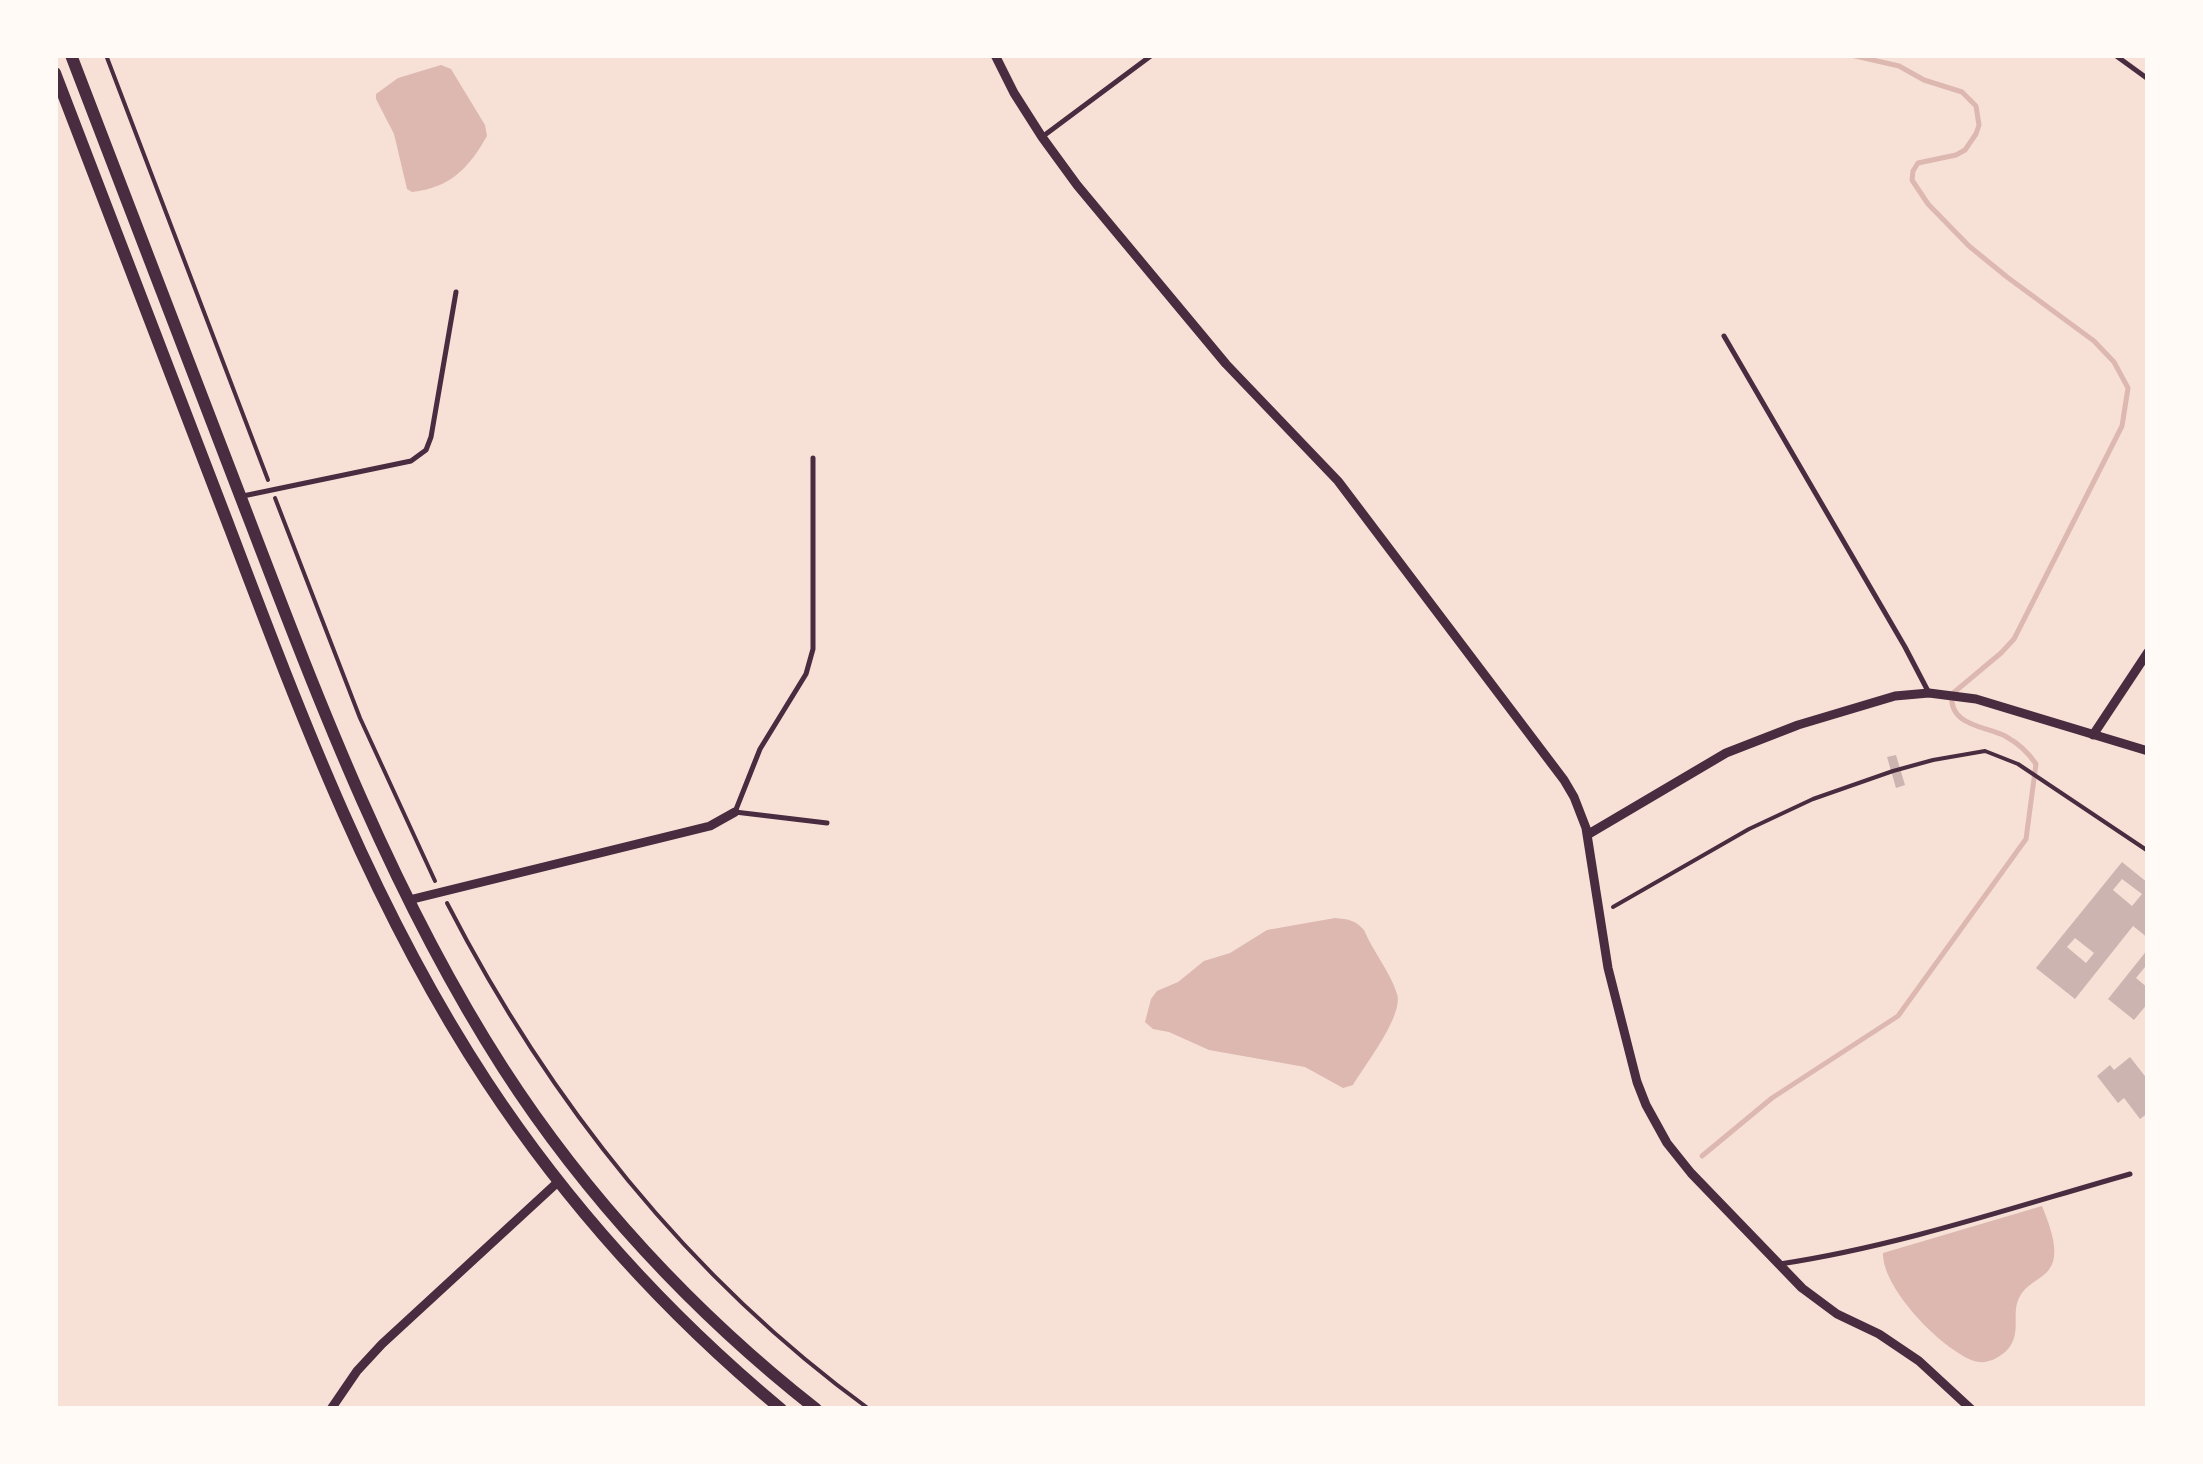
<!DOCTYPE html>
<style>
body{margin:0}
#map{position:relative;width:2203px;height:1464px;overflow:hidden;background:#f7e1d7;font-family:"Titillium Web",sans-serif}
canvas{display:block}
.frame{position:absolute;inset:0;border:58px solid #fffaf5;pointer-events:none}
</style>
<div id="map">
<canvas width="2203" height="1464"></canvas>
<div class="frame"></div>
</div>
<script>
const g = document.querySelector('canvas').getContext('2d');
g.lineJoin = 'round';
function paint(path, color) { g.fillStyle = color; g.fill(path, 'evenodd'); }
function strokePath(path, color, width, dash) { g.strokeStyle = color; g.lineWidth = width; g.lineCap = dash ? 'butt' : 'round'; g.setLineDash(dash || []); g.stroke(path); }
paint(new Path2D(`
 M 441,65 L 451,69 L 485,125 L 487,136 C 469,168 450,188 412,192 L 407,189 L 394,134 L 376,99 L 376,94 L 398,78 Z
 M 1335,918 C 1348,919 1355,920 1364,930 C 1373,952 1390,971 1397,994 C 1404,1015 1365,1065 1353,1085 L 1343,1088 L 1305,1067 L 1209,1050 L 1169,1032 L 1153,1029 L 1145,1022 L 1151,999 L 1157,991 L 1178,982 L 1204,961 L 1230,953 L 1267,930 Z
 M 2042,1206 C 2049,1224 2063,1256 2047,1272 C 2038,1281 2025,1285 2019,1298 C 2011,1314 2022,1333 2008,1349 C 2000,1358 1986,1365 1974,1361 C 1941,1349 1882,1288 1883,1253 Z`), '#dcb8b0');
strokePath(new Path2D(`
 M 1702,1156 L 1772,1098 L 1898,1016 L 2026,839 L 2036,764 C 2028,752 2018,743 2005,736 C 1984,726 1948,725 1952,694 L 2001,653 L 2014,639 L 2122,426 L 2128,388 L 2114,362 L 2094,341 L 2007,277 L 1969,246 L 1928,204 L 1912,180 L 1913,171 L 1918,163 L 1956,155 L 1965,150 L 1976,134 L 1979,125 L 1976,106 L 1962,92 L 1924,80 L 1899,66 L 1851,55`), '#dcb8b0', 5);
paint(new Path2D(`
 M 1896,755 L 1905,785 L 1896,788 L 1887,757 Z
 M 2122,862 L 2148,883 L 2148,938 L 2133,926 L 2075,999 L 2036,968 ZM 2122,879 L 2142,894 L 2132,906 L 2113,890 ZM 2075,938 L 2094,953 L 2086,963 L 2067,947 Z
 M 2148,949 L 2148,969 L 2145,967 L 2136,978 L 2148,988 L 2148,1003 L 2134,1020 L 2108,999 Z
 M 2130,1057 L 2148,1080 L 2148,1113 L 2140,1119 L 2124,1098 L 2118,1103 L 2097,1076 L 2110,1065 L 2114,1070 Z`), '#ccb4b1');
strokePath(new Path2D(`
 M 106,55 L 268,480
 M 275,498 L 360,718 L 435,881
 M 447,903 C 548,1100 689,1278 869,1409
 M 1613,907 L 1749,829 L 1813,799 L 1893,771 L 1933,760 L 1985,751 L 2018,764 L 2148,851`), '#4a2c40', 4);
strokePath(new Path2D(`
 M 2115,55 L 2148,79
 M 1042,137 L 1152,55
 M 1724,336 L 1905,647 L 1929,693
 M 813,458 L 813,649 L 806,674 L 760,749 L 735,812 L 827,823
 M 243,496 L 411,461 L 426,450 L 431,437 L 456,292
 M 1780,1264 C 1899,1246 2014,1207 2130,1174`), '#4a2c40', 5);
strokePath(new Path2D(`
 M 995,55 L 1014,93 L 1042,137 L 1077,185 L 1226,364 L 1338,481 L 1564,780 L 1574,797 L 1586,828 L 1608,968 L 1637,1082 L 1646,1105 L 1667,1143 L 1691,1173 L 1802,1288 L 1837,1314 L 1879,1334 L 1919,1361 L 1971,1409
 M 2093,735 L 2148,652
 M 1587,835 L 1726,753 L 1798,725 L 1895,696 L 1929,693 L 1976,699 L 2148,751
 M 409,900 L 710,826 L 735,812
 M 331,1409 L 357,1371 L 382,1344 L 559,1181`), '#4a2c40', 9);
strokePath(new Path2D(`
 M 71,55 C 130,207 187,359 246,511 C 319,702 392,895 503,1068 C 586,1197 695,1314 816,1409
 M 55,73 C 112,222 170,372 227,521 C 300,714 373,909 487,1082 C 568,1205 668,1315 781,1409`), '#4a2c40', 12);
</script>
